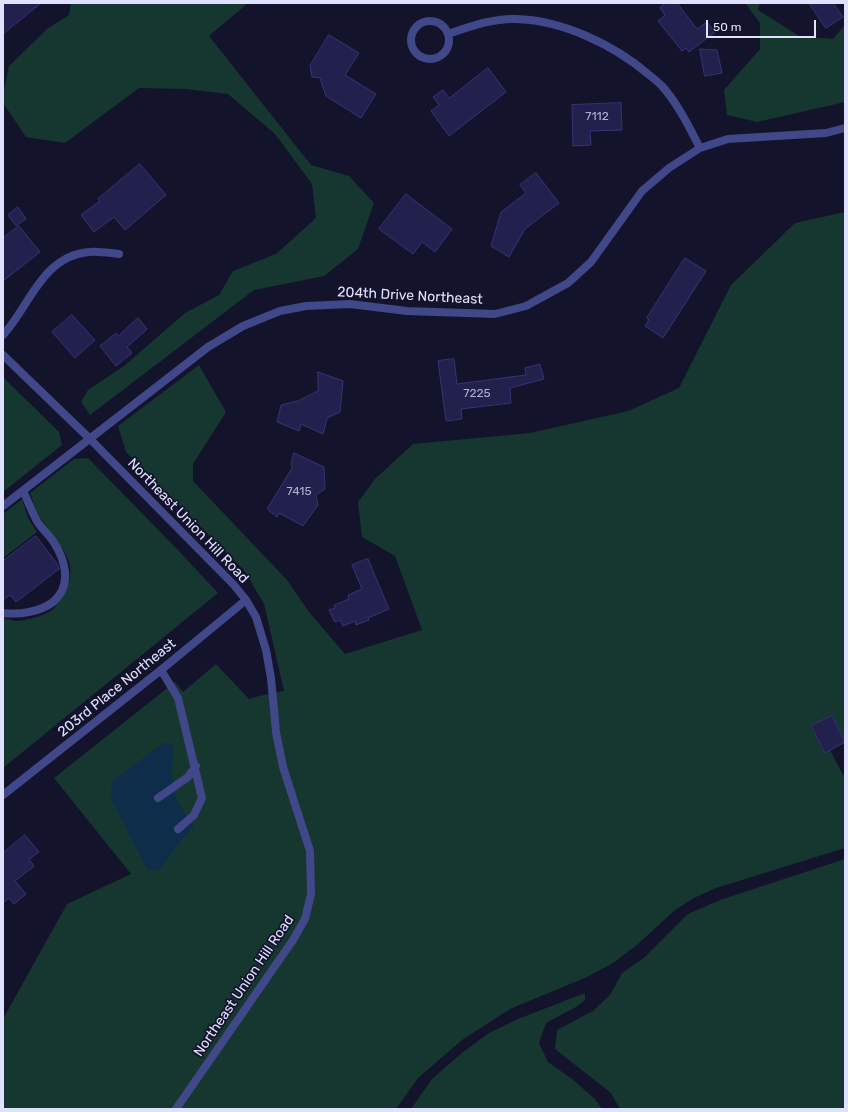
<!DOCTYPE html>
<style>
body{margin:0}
#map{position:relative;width:848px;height:1112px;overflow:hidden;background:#14132c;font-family:Rubik,sans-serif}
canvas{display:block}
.frame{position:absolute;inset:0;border:4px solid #dfe1fe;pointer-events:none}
.scale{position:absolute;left:706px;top:20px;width:110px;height:18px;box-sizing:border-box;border:2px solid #dfe1fe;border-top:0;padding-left:5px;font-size:12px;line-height:14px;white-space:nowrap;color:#dfe1fe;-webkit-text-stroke:3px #14132c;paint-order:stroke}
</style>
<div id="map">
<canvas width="848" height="1112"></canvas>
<div class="frame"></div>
<div class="scale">50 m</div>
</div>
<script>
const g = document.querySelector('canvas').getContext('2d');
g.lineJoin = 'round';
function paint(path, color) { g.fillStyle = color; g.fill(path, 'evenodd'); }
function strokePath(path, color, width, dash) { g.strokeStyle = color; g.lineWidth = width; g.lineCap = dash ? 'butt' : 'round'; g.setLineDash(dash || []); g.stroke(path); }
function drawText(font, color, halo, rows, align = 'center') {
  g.font = font + ' Rubik,sans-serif'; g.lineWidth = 3.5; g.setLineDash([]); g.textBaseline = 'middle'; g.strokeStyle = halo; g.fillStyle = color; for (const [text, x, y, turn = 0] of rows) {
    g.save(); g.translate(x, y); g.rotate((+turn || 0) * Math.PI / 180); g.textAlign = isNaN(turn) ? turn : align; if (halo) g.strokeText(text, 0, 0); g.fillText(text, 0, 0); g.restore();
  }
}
paint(new Path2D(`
 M 71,3 L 248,3 L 209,36 L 311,165 L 349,176 L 374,203 L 358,249 L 324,276 L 254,290 L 90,415 L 81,402 L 88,390 L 124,366 L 185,313 L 219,295 L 233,271 L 276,254 L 316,218 L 312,184 L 275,134 L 228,94 L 186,89 L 139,88 L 65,143 L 26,137 L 3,103 L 3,95 L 9,66 L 47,29 L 69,15 Z
 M 745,3 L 760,3 L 758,10 L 799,36 L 833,39 L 845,25 L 845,102 L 757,122 L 727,115 L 724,90 L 760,49 L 760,23 Z
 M 845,212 L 845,741 L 832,716 L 811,726 L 825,753 L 830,750 L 845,779 L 845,848 L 716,888 L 694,898 L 675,910 L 637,945 L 613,963 L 587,977 L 510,1009 L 462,1040 L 418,1078 L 396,1109 L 3,1109 L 3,1019 L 67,904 L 131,874 L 54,778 L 175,682 L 183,692 L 216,664 L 249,699 L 259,696 L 284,691 L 264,604 L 244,570 L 126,452 L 118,426 L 199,365 L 226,412 L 193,464 L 193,481 L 287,580 L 309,612 L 345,654 L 422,630 L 395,556 L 362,537 L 358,502 L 375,479 L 413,444 L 530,433 L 628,411 L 679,388 L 731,285 L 795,223 Z
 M 3,377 L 59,432 L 62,445 L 3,492 Z
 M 88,458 L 177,549 L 218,593 L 3,768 L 3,618 C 7,619 11,620 15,621 C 25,621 49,615 55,607 C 88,564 62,552 39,516 C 35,509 33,501 30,493 L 74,459 Z
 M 22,499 L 28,518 L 37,532 L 3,558 L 3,514 Z
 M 845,859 L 845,1109 L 620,1109 L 611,1093 L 555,1049 L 557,1030 L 593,1011 L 610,995 L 622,973 L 645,957 L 688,914 L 720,900 Z
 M 585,993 L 585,1000 L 576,1007 L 546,1023 L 539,1043 L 548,1062 L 572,1079 L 595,1099 L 602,1109 L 411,1109 L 432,1079 L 463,1052 L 489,1033 L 518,1019 Z`), '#163630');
paint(new Path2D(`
 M 164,742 L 173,746 C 173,762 170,779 175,794 C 179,806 187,817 194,827 L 183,838 L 159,870 L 147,869 L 111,798 L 112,782 Z`), '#0e2d4a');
const building = new Path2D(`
 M 3,3 L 41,3 L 3,34 Z
 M 666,3 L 677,3 L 697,29 L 707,22 L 715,32 L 689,52 L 686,48 L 682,51 L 658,21 L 665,15 L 660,8 Z
 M 809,3 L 833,3 L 843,17 L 826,28 Z
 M 329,35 L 359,53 L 345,75 L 376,94 L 361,118 L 326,96 L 320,78 L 312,77 L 310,66 Z
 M 700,49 L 717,50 L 722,73 L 705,76 Z
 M 488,68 L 506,92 L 449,136 L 431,111 L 439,105 L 433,97 L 443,90 L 449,98 Z
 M 621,103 L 622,130 L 590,131 L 591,145 L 573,146 L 572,105 Z
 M 140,164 L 166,195 L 125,230 L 114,217 L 94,232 L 81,215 L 100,201 L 98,199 Z
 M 536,173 L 559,203 L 525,229 L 509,257 L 491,246 L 501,212 L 526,193 L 520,185 Z
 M 406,194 L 452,229 L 435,252 L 422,242 L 413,254 L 379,229 Z
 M 18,207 L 26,219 L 16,226 L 8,215 Z
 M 19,226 L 40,252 L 3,281 L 3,238 Z
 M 685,258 L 706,271 L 663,338 L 645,326 L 649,320 L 647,318 Z
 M 72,315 L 95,340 L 75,358 L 52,332 Z
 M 138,318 L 147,329 L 127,347 L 132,353 L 116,366 L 100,346 L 116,333 L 118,336 Z
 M 454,359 L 457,384 L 526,375 L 525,368 L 540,364 L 544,379 L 510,388 L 511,403 L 461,409 L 462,419 L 446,421 L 438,361 Z
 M 318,372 L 343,381 L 340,412 L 327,418 L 323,434 L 301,424 L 299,431 L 277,422 L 281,405 L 298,401 L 318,391 Z
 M 294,453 L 324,467 L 325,489 L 316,495 L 318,505 L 303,526 L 279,513 L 277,517 L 267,509 L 292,468 L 291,464 Z
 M 36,536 L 58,565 L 59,569 L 16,602 L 10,595 L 3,600 L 3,561 Z
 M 368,559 L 389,609 L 368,618 L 369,620 L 356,625 L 355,621 L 343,626 L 340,620 L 335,622 L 329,610 L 335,608 L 334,605 L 349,599 L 348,595 L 362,589 L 352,565 Z
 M 832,716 L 845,742 L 825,753 L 811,726 Z
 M 25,835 L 39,852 L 29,859 L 34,866 L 15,881 L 26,894 L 14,904 L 9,898 L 3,903 L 3,853 Z`);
paint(building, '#22204c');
strokePath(building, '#363377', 1);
strokePath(new Path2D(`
 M 3,335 C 30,306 42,256 89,252 C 98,251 110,253 119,254
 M 3,613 C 19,615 40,612 53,602 C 73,585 65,559 53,541 C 48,534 41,528 37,521 C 32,512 28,501 23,491
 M 161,670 L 178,698 L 202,798 L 194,815 L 178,829
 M 158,798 L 188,777 L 196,766`), '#404889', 8);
strokePath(new Path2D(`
 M411 40a19 19 0 1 1 38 0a19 19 0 1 1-38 0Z
 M 448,34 C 469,27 493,18 516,19 C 562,20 614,45 648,74 C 653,78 658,82 662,86 C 678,104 689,127 700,148
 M 3,506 L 208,347 L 243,326 L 280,311 L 306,306 L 350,304 L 407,311 L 495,314 L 526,306 L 568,283 L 591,262 L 642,191 L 669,168 L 700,148 L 728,139 L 826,133 L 845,128
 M 3,795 L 161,670 L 246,600`), '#404889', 8);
strokePath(new Path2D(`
 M 3,355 L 89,438 L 234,585 L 246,600 L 256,617 L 266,650 L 271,678 L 276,732 L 283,767 L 310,851 L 311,894 L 305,919 L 293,940 L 176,1109`), '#404889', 8);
drawText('12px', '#b0b1d2', null, [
 ["7112",597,117],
 ["7225",477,394],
 ["7415",299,492]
]);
drawText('14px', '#dfe1fe', '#14132c', [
 ["204th Drive Northeast",410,296,3],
 ["Northeast Union Hill Road",188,521,46],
 ["203rd Place Northeast",117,688,-39],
 ["Northeast Union Hill Road",244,986,-56]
]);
</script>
